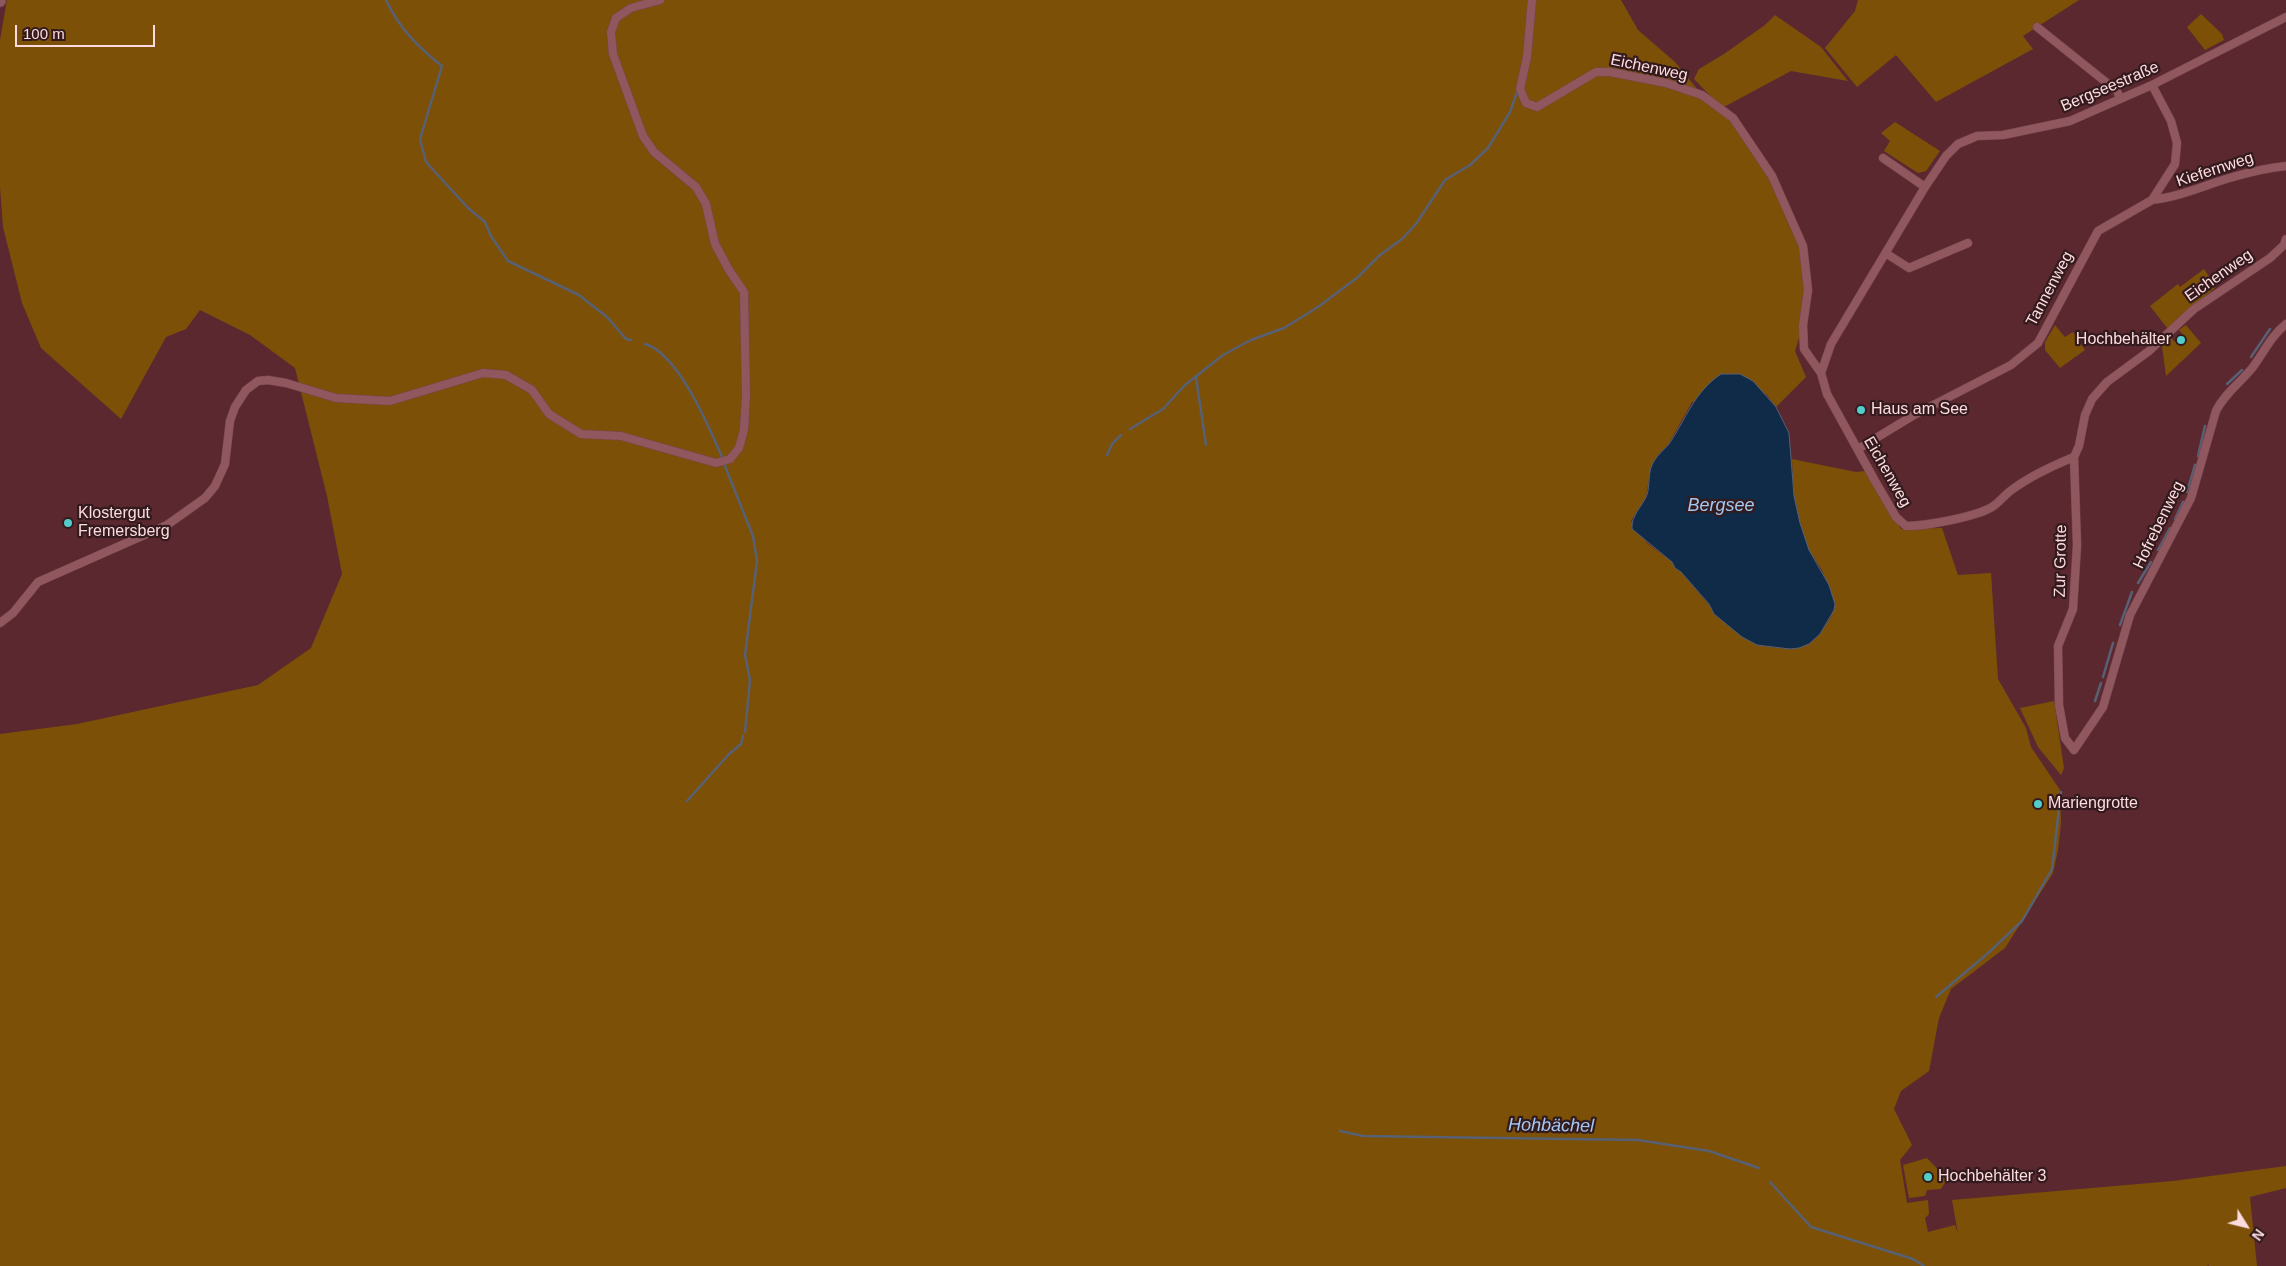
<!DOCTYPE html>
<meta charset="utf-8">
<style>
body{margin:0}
#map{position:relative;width:2286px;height:1266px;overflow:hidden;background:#5c2830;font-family:Helvetica,sans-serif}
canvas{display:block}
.north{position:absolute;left:2221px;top:1201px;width:50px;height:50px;-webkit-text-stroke:4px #321a1d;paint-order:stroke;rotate:126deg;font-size:14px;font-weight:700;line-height:20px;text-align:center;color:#fddbde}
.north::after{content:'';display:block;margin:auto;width:18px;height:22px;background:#fddbde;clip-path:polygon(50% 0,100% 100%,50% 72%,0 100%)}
.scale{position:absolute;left:15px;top:25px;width:140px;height:22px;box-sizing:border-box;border:2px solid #fddbde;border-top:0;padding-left:6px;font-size:15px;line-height:18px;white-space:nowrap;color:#fddbde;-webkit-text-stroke:4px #321a1d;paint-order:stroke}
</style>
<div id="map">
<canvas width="2286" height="1266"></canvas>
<div class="north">N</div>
<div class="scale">100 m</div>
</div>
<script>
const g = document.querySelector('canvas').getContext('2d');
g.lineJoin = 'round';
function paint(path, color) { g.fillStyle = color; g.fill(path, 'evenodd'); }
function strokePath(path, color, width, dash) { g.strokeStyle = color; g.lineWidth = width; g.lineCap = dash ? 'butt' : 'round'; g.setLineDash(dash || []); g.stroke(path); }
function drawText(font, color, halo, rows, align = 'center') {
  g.font = font + ' Helvetica,sans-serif'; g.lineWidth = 4.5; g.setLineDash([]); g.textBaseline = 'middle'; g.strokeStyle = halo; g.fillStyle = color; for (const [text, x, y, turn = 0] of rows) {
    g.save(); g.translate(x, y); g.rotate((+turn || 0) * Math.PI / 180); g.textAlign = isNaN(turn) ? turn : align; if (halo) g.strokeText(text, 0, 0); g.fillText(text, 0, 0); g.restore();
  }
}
paint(new Path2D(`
 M 7,0 L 1621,0 L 1638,30 L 1675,62 L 1702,95 L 1731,120 L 1772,176 L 1803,246 L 1808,290 L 1803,325 L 1795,351 L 1806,377 L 1776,407 L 1766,394 L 1692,402 L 1668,445 L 1658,455 L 1651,467 L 1646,497 L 1631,521 L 1647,543 L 1672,562 L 1675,568 L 1681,572 L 1709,605 L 1714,614 L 1742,637 L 1757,645 L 1777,648 L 1809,644 L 1820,634 L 1832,615 L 1831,593 L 1822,570 L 1809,550 L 1800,523 L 1794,496 L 1792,459 L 1856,472 L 1865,471 L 1901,529 L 1942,528 L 1958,575 L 1991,573 L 1998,679 L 2026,728 L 2031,747 L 2060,790 L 2061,823 L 2058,850 L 2053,873 L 2005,948 L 1951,989 L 1939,1018 L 1929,1071 L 1901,1091 L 1894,1109 L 1912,1145 L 1900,1160 L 1907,1203 L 1928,1200 L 1929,1214 L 1925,1218 L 1928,1232 L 1955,1225 L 1958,1234 L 1952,1200 L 2173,1181 L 2286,1166 L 2286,1188 L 2250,1197 L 2257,1266 L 2209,1266 L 2207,1263 L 2208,1266 L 0,1266 L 0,734 L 77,724 L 258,685 L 311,648 L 342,574 L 327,496 L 295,368 L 250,335 L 200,310 L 186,329 L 166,337 L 121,419 L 41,348 L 22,303 L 3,227 L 0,187 L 0,40 Z
 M 1858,0 L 2079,0 L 2023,36 L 2033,49 L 1936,102 L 1896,55 L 1857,87 L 1825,48 L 1855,11 Z
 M 2201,14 L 2222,34 L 2224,40 L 2205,50 L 2187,27 Z
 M 1775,15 L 1821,47 L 1848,81 L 1791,71 L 1722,108 L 1694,79 L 1699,69 L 1724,54 L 1765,25 Z
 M 1895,122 L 1940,151 L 1926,171 L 1918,173 L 1884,151 L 1890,141 L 1881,133 Z
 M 2204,269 L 2216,287 L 2168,329 L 2150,306 L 2178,284 L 2180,287 Z
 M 2055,325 L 2065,337 L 2073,332 L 2085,350 L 2060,368 L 2045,350 L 2045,342 Z
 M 2186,325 L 2201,343 L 2166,376 L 2162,346 L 2171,338 L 2175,342 L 2183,335 L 2179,330 Z
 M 2054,701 L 2064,768 L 2061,775 L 2038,747 L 2020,708 Z
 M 1927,1158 L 1947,1179 L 1941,1189 L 1927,1190 L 1925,1196 L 1909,1198 L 1903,1165 Z`), '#7c5007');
const water = new Path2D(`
 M 1721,374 L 1740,374 L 1753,381 L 1776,407 L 1789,433 L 1794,496 L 1800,523 L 1809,550 L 1829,585 L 1835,604 L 1834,610 L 1820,634 L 1809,644 L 1799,648 L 1790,649 L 1757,645 L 1742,637 L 1714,614 L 1709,604 L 1681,572 L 1675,568 L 1672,562 L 1632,529 C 1631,515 1642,507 1647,495 C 1650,485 1648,474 1652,465 C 1656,456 1663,451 1669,444 C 1686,419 1694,392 1721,374 Z`);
paint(water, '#102b47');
strokePath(water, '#576074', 1);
strokePath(new Path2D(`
 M 386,0 C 399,28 418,47 442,66 L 420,139 L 426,162 L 468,208 L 485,222 L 491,236 L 508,261 L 579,295 L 607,317 L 626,339 L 631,340
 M 645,344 C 678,353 709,427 722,457
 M 2251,357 L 2270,329
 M 1196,377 L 1206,445
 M 2227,384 L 2242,370
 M 1130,429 L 1163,409 L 1185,385 L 1223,355 L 1251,340 L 1284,328 L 1318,307 L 1358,277 L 1380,255 L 1402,239 L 1416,224 L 1445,180 L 1470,165 L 1488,148 L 1510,112 L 1517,92
 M 1107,455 L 1112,444 L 1121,435
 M 2198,456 L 2205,426
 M 725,466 L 753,536 L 757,561 L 745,655 L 750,680 L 745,732
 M 2187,492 L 2195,465
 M 2175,519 L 2183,502
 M 2158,550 L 2170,528
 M 2138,583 L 2151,562
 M 2120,625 L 2132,592
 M 2103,677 L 2113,643
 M 2095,701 L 2101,683
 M 687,801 L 729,754 L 741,744 L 743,736
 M 1936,997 L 1987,954 L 2022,921 L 2052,869 L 2061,792
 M 1340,1131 L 1363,1136 L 1638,1140 L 1709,1151 L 1759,1168
 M 1770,1182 L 1811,1227 L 1913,1259 L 1924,1266`), '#576074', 2.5);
const minor = new Path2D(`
 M 1532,0 L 1527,57 L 1520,89 L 1526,103 L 1537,107 L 1596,72 L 1610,72 L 1666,83 L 1702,95 L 1733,118 L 1772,176 L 1803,246 L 1808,290 L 1803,325 L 1804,349 L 1821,373 L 1827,394 L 1875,481 L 1896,517 L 1906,526 C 1926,526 1975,517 1992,507 C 2000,502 2005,494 2013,489 C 2032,475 2052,466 2074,457 L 2079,446 L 2085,415 L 2092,399 L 2107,382 L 2149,351 L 2194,309 L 2270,258 L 2284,245 L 2286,239
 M 2037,27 L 2117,91 L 2120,98
 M 1883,158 L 1925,187
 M 2152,200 C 2178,197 2201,187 2226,179 C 2246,173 2265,168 2286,166
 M 1887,254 L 1909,268 L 1968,243
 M 1821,373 L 1831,344 L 1925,187 L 1946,156 L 1958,144 L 1977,136 L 2003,135 L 2070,121 L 2152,85 L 2286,17
 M 1858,449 L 1914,415 L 2011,365 L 2038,343 L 2098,231 L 2152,200 L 2175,164 L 2177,143 L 2171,121 L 2152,85
 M 2074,457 L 2077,545 L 2073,609 L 2058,646 L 2059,705 L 2065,738 L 2074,750 L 2103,707 L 2130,615 L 2191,498 L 2216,411 C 2224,394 2241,382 2253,367 C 2264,352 2271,336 2286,324
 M 0,623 L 13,613 L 38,582 L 167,525 L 205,498 L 215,486 L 225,464 L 230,421 L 235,407 L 246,390 L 258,381 L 268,380 L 286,383 L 336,398 L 390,401 L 483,373 L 506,375 L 532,390 L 549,414 L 581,434 L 621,436 L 716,463 L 730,459 L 739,448 L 744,430 L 746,395 L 744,292 L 729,270 L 715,244 L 706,204 L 696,187 L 654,152 L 643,136 L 613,54 L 611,32 L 616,18 L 631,8 L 660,0`);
const secondary = new Path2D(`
 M 0,1 L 0,0`);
strokePath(minor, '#74474f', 9);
strokePath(secondary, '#74474f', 13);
strokePath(minor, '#90575e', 8);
strokePath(secondary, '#90575e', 11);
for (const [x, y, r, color] of [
 [2181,340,5,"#53cdc9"],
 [1861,410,5,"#53cdc9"],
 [68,523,5,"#53cdc9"],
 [2038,804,5,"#53cdc9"],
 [1928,1177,5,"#53cdc9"]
]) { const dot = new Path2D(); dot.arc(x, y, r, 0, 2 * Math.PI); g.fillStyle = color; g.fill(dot); strokePath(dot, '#321a1d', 2); }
drawText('16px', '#fddbde', '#321a1d', [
 ["Eichenweg",1649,68,12],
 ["Bergseestraße",2110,87,-23],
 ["Kiefernweg",2215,170,-18],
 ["Eichenweg",2219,276,-35],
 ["Tannenweg",2050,289,-62],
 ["Eichenweg",1887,472,60],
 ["Hofrebenweg",2159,525,-64],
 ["Zur Grotte",2061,561,-89]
]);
drawText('16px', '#fddbde', '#321a1d', [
 ["Hochbehälter",2171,340,"right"],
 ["Haus am See",1871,410],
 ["Klostergut",78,514],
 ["Fremersberg",78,532],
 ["Mariengrotte",2048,804],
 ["Hochbehälter 3",1938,1177]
], 'left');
drawText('italic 18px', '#a2c8f3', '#321a1d', [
 ["Bergsee",1721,506],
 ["Hohbächel",1551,1126,1]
]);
</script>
